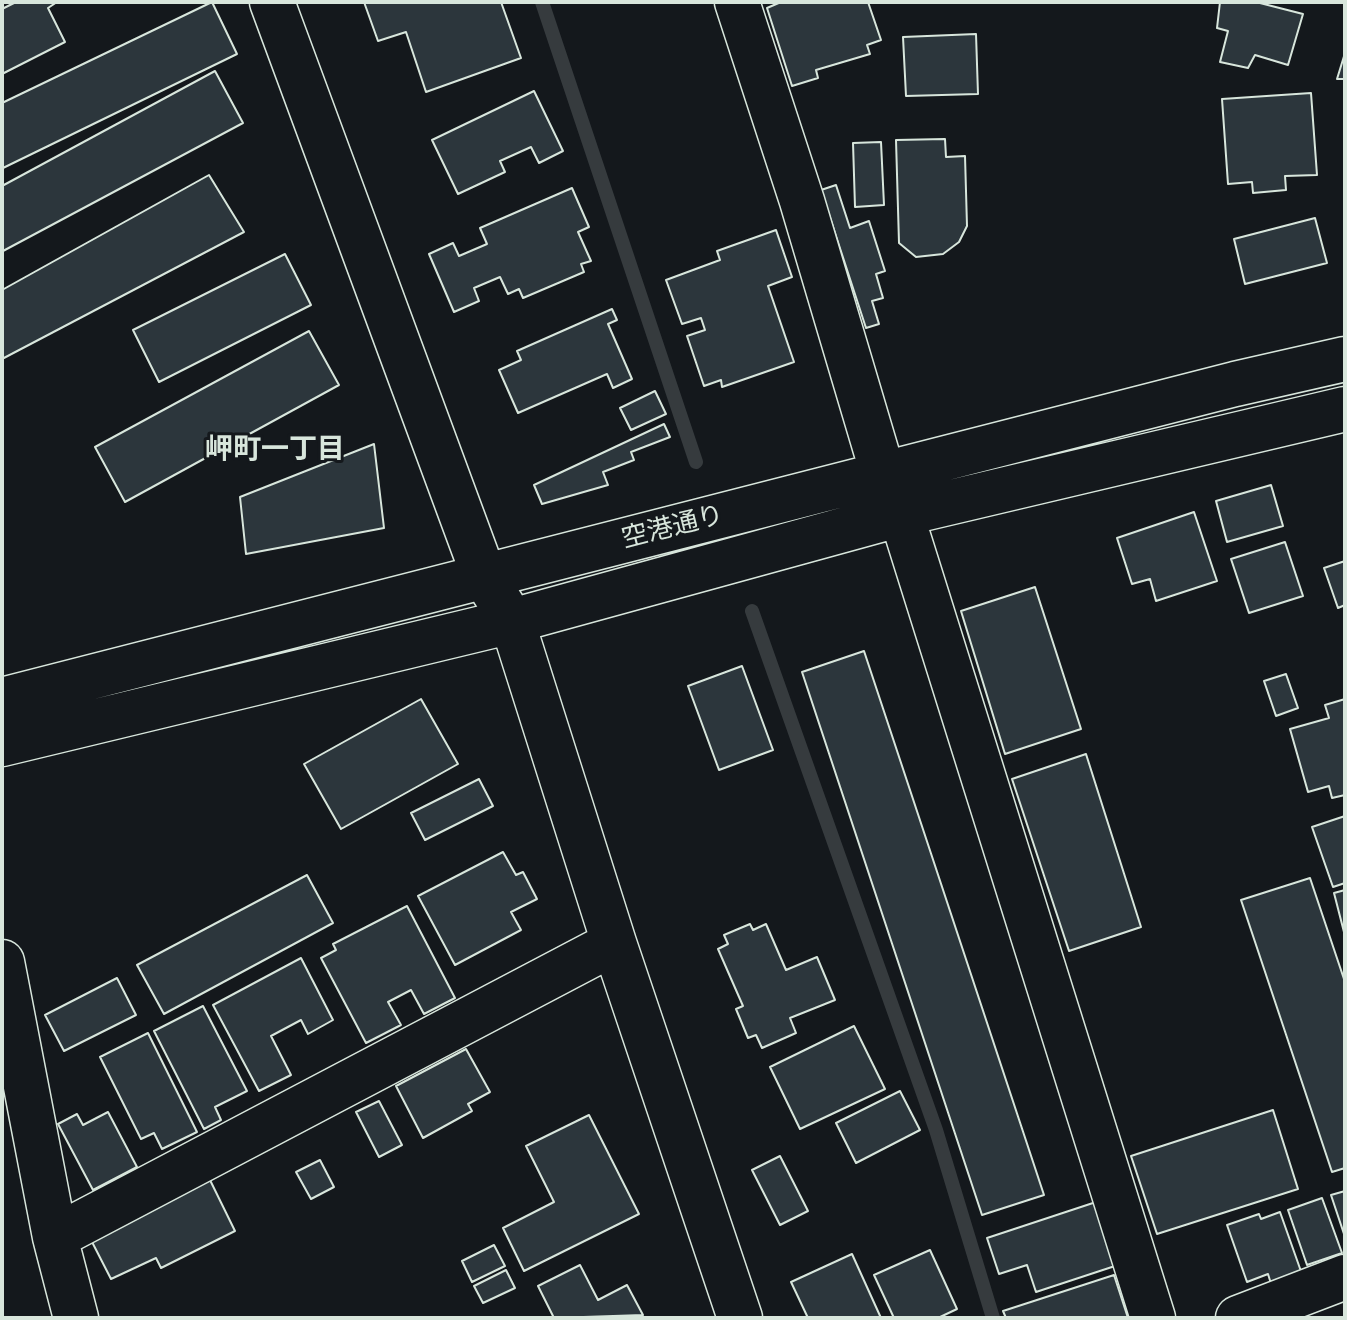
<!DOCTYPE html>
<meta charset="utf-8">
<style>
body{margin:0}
#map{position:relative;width:1347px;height:1320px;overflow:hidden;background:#14181c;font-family:"DejaVu Sans",sans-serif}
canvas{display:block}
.frame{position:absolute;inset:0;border:4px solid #d8e6dc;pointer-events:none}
</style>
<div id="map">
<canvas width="1347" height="1320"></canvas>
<div class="frame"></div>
</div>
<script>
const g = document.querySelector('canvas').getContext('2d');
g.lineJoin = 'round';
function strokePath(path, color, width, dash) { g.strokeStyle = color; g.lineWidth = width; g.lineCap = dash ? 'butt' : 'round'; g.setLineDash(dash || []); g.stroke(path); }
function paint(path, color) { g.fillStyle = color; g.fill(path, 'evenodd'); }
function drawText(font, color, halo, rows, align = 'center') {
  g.font = font + ' "DejaVu Sans","Noto Sans JP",sans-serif'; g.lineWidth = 6; g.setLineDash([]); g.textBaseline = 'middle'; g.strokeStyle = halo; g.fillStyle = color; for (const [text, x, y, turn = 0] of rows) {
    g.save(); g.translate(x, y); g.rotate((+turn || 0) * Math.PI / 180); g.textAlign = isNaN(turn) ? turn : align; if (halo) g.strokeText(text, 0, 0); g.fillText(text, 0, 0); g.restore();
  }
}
strokePath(new Path2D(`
 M 542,2 L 696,462
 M 752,611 L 936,1130 L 993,1318`), '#363b3e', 14);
const building = new Path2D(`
 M 16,2 L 57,2 L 48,8 L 65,42 L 2,74 L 2,9 Z
 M 212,2 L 237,54 L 3,168 L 2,103 Z
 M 364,2 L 501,2 L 521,58 L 426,92 L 406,32 L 378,41 Z
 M 781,2 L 868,2 L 881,40 L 867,45 L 870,54 L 816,70 L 818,78 L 792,86 L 767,8 Z
 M 1220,2 L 1256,2 L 1303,14 L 1288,65 L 1255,55 L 1248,68 L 1220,62 L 1228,31 L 1217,28 Z
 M 976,34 L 978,94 L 906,96 L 903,37 Z
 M 1345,53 L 1345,79 L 1337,79 Z
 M 215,71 L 243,123 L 3,251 L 2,186 Z
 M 534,91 L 563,151 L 539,163 L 531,147 L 500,161 L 505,172 L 458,194 L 432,140 Z
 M 1311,93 L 1317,175 L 1285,176 L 1286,190 L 1253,193 L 1252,182 L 1228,184 L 1222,99 Z
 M 945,139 L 946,157 L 965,156 L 967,226 L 959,242 L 943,254 L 916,257 L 899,243 L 896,140 Z
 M 881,142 L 884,205 L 855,207 L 853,143 Z
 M 209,175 L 244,232 L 2,359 L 2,290 Z
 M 836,185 L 850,228 L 869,221 L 885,271 L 876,274 L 883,298 L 872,301 L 879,324 L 866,328 L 821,190 Z
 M 572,188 L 589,227 L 578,232 L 591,261 L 581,264 L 584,272 L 523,298 L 519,289 L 508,294 L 500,277 L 474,288 L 479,301 L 454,312 L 429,254 L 453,243 L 459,256 L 487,244 L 480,228 Z
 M 1315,218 L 1327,263 L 1245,284 L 1234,239 Z
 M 776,230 L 792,277 L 768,286 L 794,362 L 722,387 L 721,380 L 704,386 L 687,336 L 705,330 L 701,318 L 682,324 L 666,280 L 720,260 L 717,251 Z
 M 285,254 L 311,305 L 159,382 L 133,330 Z
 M 612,309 L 617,320 L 608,324 L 632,379 L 613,388 L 607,374 L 518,413 L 499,370 L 521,360 L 517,351 Z
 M 309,331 L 339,385 L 125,502 L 95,447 Z
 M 655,391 L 666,414 L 631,430 L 620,408 Z
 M 664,424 L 670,437 L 631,452 L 634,460 L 603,472 L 608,485 L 542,504 L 534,485 Z
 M 374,444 L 384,528 L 246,554 L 240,497 Z
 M 1271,485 L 1283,526 L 1227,542 L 1216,501 Z
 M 1194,512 L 1217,581 L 1156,601 L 1150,579 L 1132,584 L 1117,538 Z
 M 1285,542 L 1303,596 L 1249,613 L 1231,559 Z
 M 1345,561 L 1345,605 L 1338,608 L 1324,568 Z
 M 1035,587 L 1081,729 L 1005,754 L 961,611 Z
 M 864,651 L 1044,1195 L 982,1215 L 802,672 Z
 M 742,666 L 773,750 L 719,770 L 688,686 Z
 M 1286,674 L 1298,708 L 1276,716 L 1264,681 Z
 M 421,699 L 458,764 L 341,829 L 304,764 Z
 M 1345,699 L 1345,795 L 1332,798 L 1329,786 L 1308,792 L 1290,729 L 1329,718 L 1325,705 Z
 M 1086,754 L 1141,927 L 1069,951 L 1012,779 Z
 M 479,779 L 493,806 L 425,840 L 411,813 Z
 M 1345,816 L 1345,883 L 1333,887 L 1312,827 Z
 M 503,852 L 516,875 L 523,872 L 537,899 L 511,912 L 521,930 L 455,965 L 418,896 Z
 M 307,875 L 333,923 L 164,1014 L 137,965 Z
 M 1310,878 L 1345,982 L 1345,1168 L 1332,1172 L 1241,900 Z
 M 1345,890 L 1345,936 L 1334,893 Z
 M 407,906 L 455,998 L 424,1014 L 411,990 L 388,1002 L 401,1025 L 366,1043 L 321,958 L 336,950 L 333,944 Z
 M 750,924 L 753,930 L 766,924 L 786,970 L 817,957 L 835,1000 L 790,1018 L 796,1033 L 762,1048 L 756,1035 L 748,1038 L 736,1009 L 743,1006 L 718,949 L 728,944 L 724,935 Z
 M 301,958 L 333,1020 L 308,1034 L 301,1020 L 271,1036 L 291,1075 L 259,1091 L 213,1005 Z
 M 117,978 L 136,1015 L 64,1051 L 45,1015 Z
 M 203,1006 L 247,1091 L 215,1107 L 221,1120 L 204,1129 L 154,1031 Z
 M 854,1026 L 885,1089 L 800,1129 L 770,1067 Z
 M 148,1033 L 197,1132 L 162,1149 L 154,1133 L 141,1139 L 100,1057 Z
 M 466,1049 L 490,1092 L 468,1104 L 472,1111 L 423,1138 L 396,1086 Z
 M 900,1091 L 920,1130 L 856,1163 L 836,1123 Z
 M 379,1101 L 402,1145 L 379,1157 L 356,1112 Z
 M 1273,1110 L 1298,1189 L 1157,1234 L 1131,1156 Z
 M 108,1112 L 137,1167 L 93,1190 L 58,1124 L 77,1114 L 83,1125 Z
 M 589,1115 L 639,1214 L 524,1271 L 503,1228 L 554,1202 L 526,1146 Z
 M 780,1156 L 808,1211 L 780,1225 L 752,1170 Z
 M 320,1160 L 334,1187 L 311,1199 L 296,1172 Z
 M 209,1178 L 235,1231 L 161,1268 L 156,1258 L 111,1279 L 90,1238 Z
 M 1345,1191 L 1345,1237 L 1331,1195 Z
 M 1322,1198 L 1342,1253 L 1307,1265 L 1288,1210 Z
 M 1096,1202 L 1118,1265 L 1036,1292 L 1027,1265 L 999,1274 L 987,1238 Z
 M 1280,1212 L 1303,1277 L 1272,1287 L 1268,1274 L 1247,1282 L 1227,1225 L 1259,1214 L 1261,1219 Z
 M 494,1245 L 505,1266 L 472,1282 L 462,1261 Z
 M 930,1250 L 957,1309 L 938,1318 L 894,1318 L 874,1275 Z
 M 852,1254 L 881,1318 L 808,1318 L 791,1282 Z
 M 580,1265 L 598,1300 L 627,1285 L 643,1315 L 554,1318 L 538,1286 Z
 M 506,1270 L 515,1288 L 483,1303 L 474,1286 Z
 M 1114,1275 L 1128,1318 L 1006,1318 L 1003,1311 Z`);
paint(building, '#2c363c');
strokePath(building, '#d8e6dc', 2);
const minor = new Path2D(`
 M 272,2 L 484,576 L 512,621 L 614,943 L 740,1318
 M 737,2 L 802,201 L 883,474
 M 901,514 L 1153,1318
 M 2,700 L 1235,384 L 1345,359
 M 2,744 L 512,621 L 901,514 L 1345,409
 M 2,962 L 55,1237 L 76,1318
 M 55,1237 L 614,943
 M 1238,1318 L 1345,1277`);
strokePath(minor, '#d8e6dc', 47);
strokePath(minor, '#14181c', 44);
drawText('26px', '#d8e6dc', '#14181c', [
 ["空港通り",673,528,-14]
]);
drawText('bold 28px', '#d8e6dc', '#14181c', [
 ["岬町一丁目",275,451]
]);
</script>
